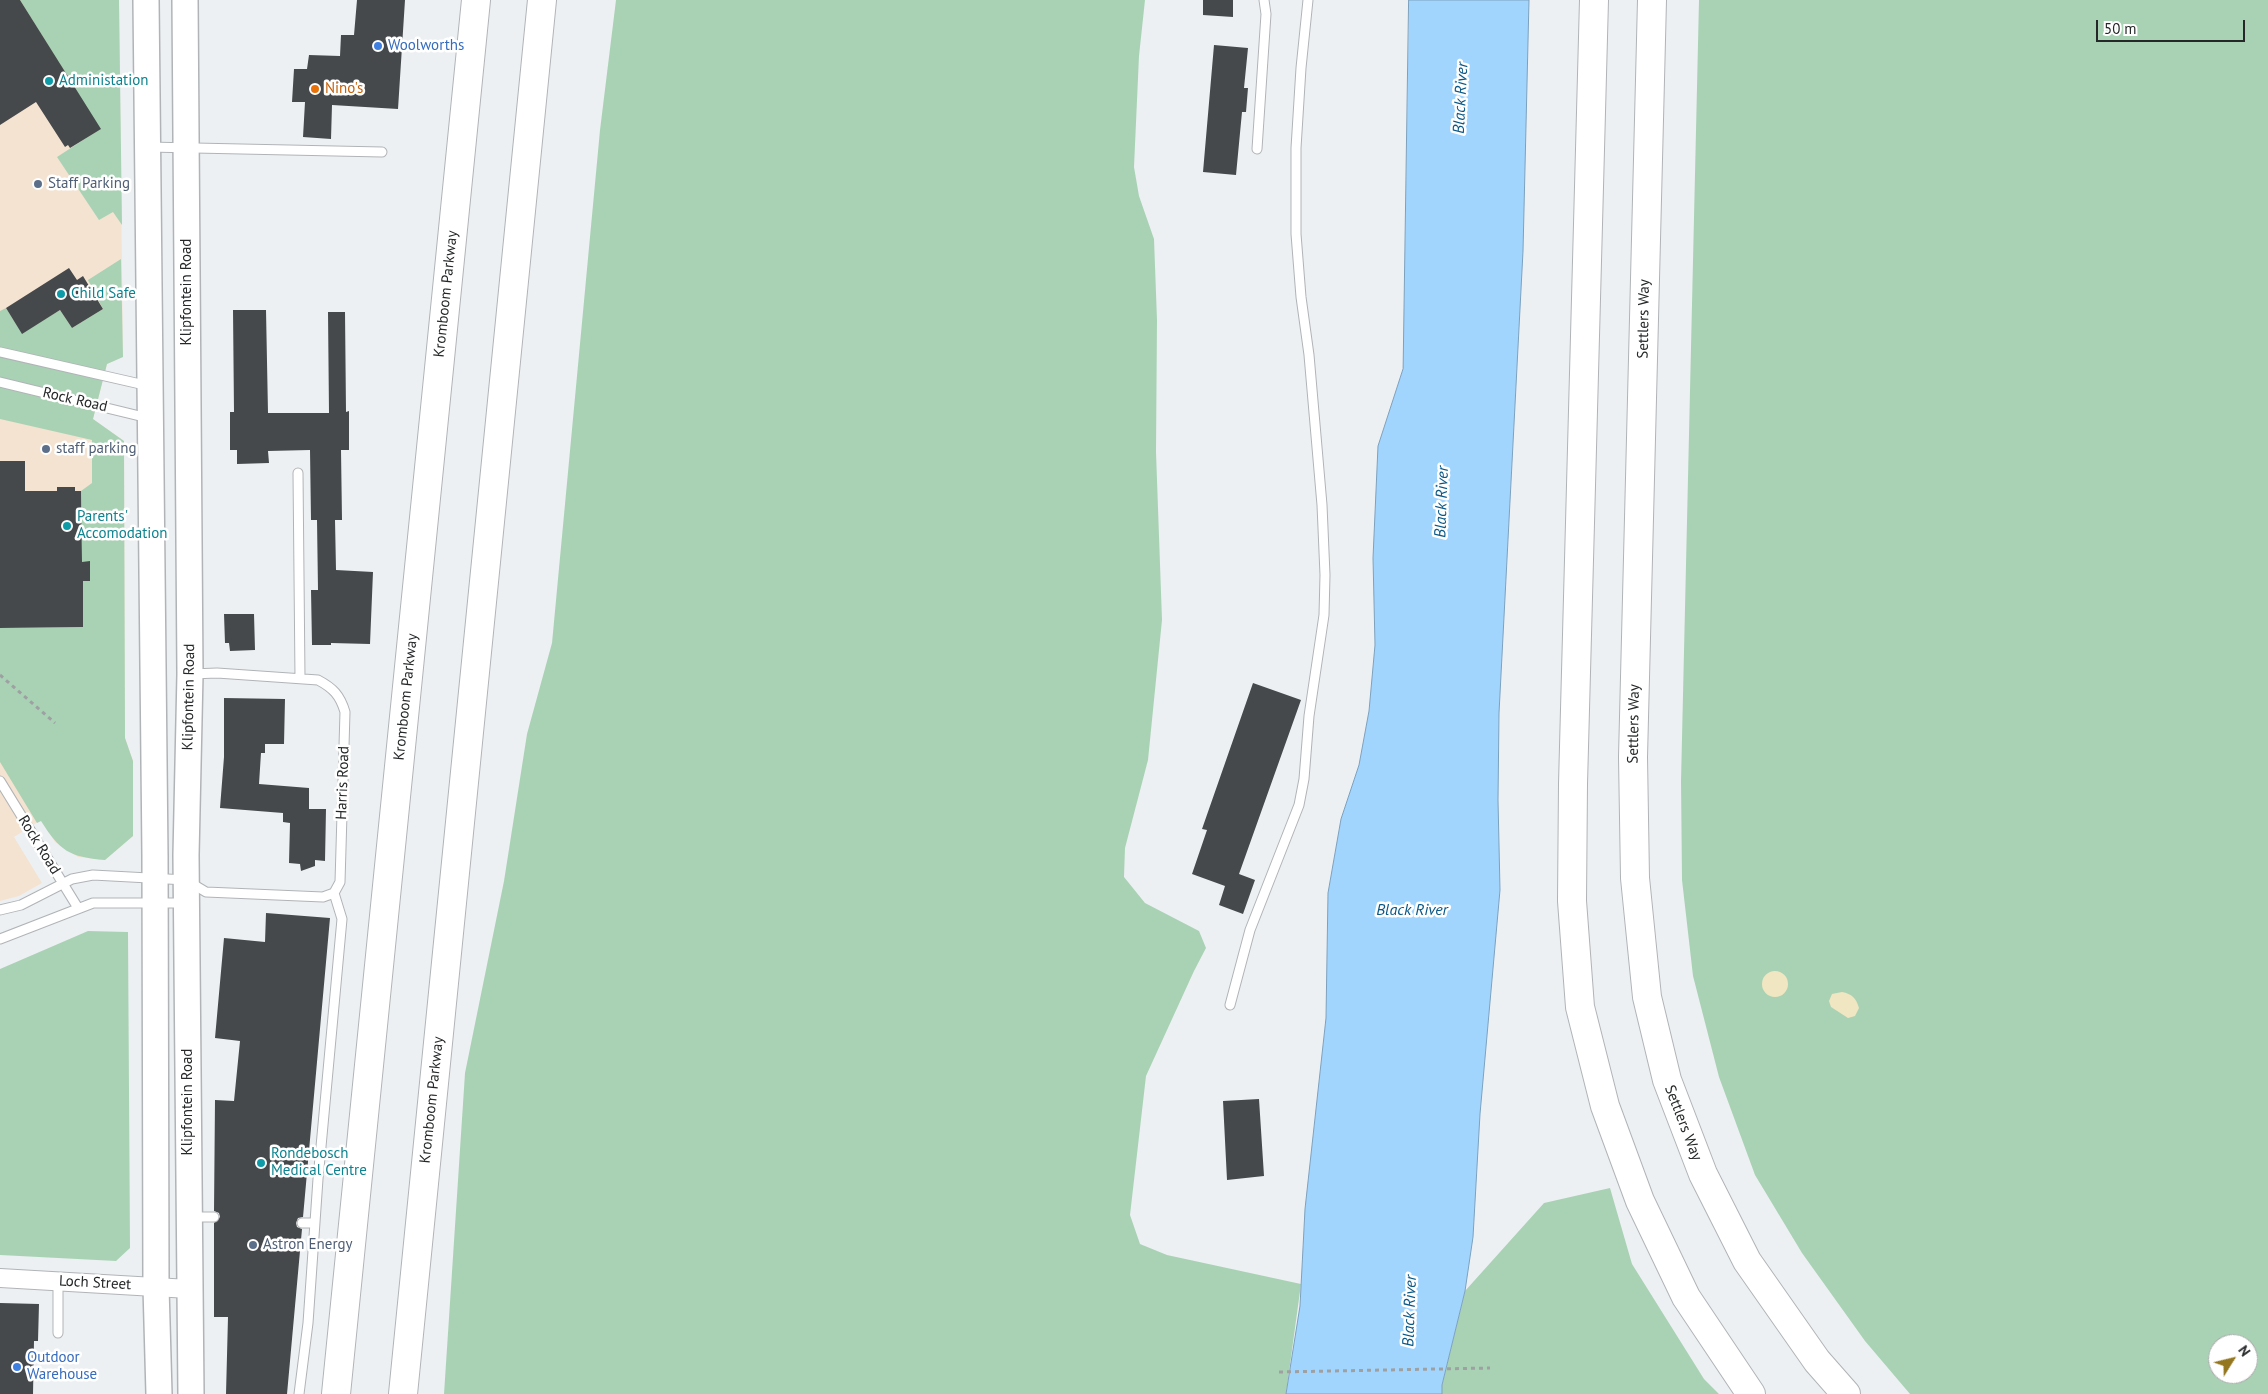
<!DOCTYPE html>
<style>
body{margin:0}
#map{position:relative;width:2268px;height:1394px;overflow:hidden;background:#edf0f3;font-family:"PT Sans",sans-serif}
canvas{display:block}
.north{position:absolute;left:2208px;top:1334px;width:50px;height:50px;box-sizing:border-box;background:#fff;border:1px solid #a8a9a9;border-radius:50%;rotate:54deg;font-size:14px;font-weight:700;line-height:20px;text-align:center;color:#252728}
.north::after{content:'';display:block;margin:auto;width:18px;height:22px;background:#93761d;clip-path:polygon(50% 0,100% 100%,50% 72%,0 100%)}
.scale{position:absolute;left:2096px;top:20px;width:149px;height:22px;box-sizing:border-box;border:2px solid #252728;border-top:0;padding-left:6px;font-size:15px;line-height:18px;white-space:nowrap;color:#252728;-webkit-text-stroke:4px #fff;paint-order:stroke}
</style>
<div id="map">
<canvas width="2268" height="1394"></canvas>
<div class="north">N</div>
<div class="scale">50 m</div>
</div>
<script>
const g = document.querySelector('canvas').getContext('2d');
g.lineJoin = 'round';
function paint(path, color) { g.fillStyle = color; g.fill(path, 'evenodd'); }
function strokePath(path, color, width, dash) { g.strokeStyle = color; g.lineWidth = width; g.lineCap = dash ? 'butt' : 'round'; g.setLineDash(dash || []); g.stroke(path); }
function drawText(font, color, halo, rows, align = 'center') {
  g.font = font + ' "PT Sans",sans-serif'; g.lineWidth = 5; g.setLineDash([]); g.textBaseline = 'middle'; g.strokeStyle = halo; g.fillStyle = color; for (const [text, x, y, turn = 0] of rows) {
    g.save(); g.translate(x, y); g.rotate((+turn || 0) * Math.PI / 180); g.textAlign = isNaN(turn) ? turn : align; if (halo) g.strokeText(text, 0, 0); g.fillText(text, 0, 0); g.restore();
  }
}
paint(new Path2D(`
 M 0,0 L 119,0 L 123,357 L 107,364 L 93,419 L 124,441 L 125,738 L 133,761 L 133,836 L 105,860 L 78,857 L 55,842 L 41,820 L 14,837 L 42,883 L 19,896 L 0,901 Z`), '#f4e3d1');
paint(new Path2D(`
 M 20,0 L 119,0 L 122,225 L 113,212 L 99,220 L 57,157 L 100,129 Z
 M 616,0 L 1145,0 L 1139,56 L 1134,167 L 1139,196 L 1154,239 L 1157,320 L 1156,452 L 1162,620 L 1148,760 L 1125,848 L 1124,877 L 1145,903 L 1199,931 L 1206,948 L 1194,971 L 1146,1076 L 1130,1215 L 1140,1244 L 1167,1255 L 1301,1284 L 1286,1394 L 444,1394 L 465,1073 L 504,881 L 527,734 L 552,643 L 600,130 Z
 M 1699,0 L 2268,0 L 2268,1394 L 1910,1394 L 1865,1341 L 1802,1253 L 1755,1175 L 1719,1077 L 1693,976 L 1682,880 L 1681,781 ZM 2218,1344 L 2248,1344 L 2248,1374 L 2218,1374 Z
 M 121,259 L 123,357 L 107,364 L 93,419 L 124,441 L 125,738 L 133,761 L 133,836 L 105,860 C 69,857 60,851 41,821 L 37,823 L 0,762 L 0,628 L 83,627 L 83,581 L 90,581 L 90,562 L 82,562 L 81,491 L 92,483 L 92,440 L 0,419 L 0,311 L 6,308 L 22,333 L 60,310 L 72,328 L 103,309 L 88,280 Z
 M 88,931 L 128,932 L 130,1248 L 116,1261 L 0,1255 L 0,969 Z
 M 1610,1188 L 1632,1264 L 1704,1379 L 1719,1394 L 1442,1394 L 1442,1385 L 1465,1291 L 1544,1203 Z`), '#a9d2b5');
paint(new Path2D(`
 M1762 984a13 13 0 1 1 26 0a13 13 0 1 1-26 0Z
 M 1842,992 C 1852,994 1856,998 1859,1008 L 1855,1016 L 1848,1018 L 1831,1007 L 1829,1001 L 1832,994 Z`), '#f0e6c1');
const water = new Path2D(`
 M 1409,0 L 1529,0 L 1523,251 L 1499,713 L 1498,800 L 1500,890 L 1480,1114 L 1473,1237 L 1465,1291 L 1442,1385 L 1442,1394 L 1286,1394 L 1300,1306 L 1305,1209 L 1326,1018 L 1328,893 L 1341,819 L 1359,765 L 1369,711 L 1375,645 L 1373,558 L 1378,446 L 1403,369 Z`);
paint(water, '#a2d5fe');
strokePath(water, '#7ca1be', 1);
paint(new Path2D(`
 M 0,0 L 20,0 L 101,129 L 70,148 L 68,145 L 65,147 L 36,102 L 0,125 Z
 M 357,0 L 405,0 L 398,109 L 332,105 L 331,139 L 303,137 L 305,102 L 292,102 L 294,69 L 307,69 L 309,55 L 340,56 L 341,35 L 354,35 Z
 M 1203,0 L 1233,0 L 1233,17 L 1203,15 Z
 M 1214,45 L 1248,48 L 1244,88 L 1248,88 L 1246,112 L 1242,112 L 1236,175 L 1203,172 Z
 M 69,268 L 77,280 L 83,276 L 103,309 L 72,328 L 60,310 L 22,334 L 6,308 Z
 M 233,310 L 266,310 L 268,413 L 329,413 L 328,312 L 345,312 L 346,412 L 349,411 L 349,450 L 341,450 L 342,520 L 335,520 L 336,570 L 373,572 L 370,644 L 331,643 L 331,645 L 312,645 L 311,590 L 318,590 L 317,520 L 311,520 L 310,450 L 268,451 L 269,463 L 237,464 L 237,450 L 230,450 L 230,412 L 234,412 Z
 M 0,461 L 25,461 L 25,491 L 57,491 L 57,487 L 75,487 L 75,491 L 81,491 L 82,562 L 90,561 L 90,581 L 83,581 L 83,627 L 0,628 Z
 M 224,614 L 254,614 L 255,650 L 230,651 L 229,643 L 225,643 Z
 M 1253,683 L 1301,700 L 1239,874 L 1255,880 L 1243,914 L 1219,905 L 1225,886 L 1192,874 L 1207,830 L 1202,829 Z
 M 224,698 L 285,699 L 284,744 L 265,744 L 265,753 L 261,753 L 259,784 L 309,788 L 309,809 L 326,809 L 325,861 L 315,860 L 315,866 L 301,871 L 300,864 L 289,863 L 290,823 L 283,822 L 283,813 L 220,808 L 224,757 Z
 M 266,913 L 330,918 L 303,1217 L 298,1218 L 296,1223 L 297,1227 L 302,1229 L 287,1394 L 226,1394 L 228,1317 L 214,1317 L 214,1223 L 220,1217 L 219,1213 L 214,1211 L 215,1100 L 234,1101 L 240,1041 L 215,1038 L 224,938 L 265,942 Z
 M 1259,1099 L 1264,1176 L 1227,1180 L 1223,1101 Z
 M 0,1303 L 39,1304 L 38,1341 L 34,1341 L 33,1394 L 0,1394 Z`), '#46494b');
const lane = new Path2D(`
 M 148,147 L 382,152
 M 1257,149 L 1266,14 L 1264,0
 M 0,352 L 149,386
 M 0,382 L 148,418
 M 298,473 L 300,678
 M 0,781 L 78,908
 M 0,910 L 21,905 L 72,879 L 93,875 L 186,880 L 206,892 L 323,897 L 334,893 L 340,882 L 345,712 C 340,695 333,688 318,680 L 217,673 L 192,674
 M 0,939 L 93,903 L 186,903
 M 1230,1005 L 1250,930 L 1299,805 L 1304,779 L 1309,716 L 1324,615 L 1325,575 L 1322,505 L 1309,355 L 1301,297 L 1296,234 L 1296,148 L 1301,68 L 1308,0
 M 192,1217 L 214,1217
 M 302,1223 L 315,1223
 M 58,1281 L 58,1333
 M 299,1394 L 308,1323 L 318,1179 L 342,919 L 334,893`);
const street = new Path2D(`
 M 0,1278 L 189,1289`);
const secondary = new Path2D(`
 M 146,0 L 155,855 L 156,1287 L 159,1394
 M 185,0 L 190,674 L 186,855 L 191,1394`);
const highway = new Path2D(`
 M 1594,0 L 1573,784 L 1572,901 L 1580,1007 L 1605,1106 L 1640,1201 L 1686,1297 L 1751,1394
 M 1652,0 L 1633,757 L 1635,878 L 1647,997 L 1667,1080 L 1703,1174 L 1747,1261 L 1817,1361 L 1846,1394
 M 336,1394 L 476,0
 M 403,1394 L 542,0`);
strokePath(lane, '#b1b4b7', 11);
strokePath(street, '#b1b4b7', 20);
strokePath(secondary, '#b1b4b7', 28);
strokePath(highway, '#b1b4b7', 30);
strokePath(new Path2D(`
 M 0,675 L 55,723
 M 1279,1372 L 1490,1368`), '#9ea0a2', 3, [4, 4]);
strokePath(lane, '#fff', 9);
strokePath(street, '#fff', 18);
strokePath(secondary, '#fff', 25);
strokePath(highway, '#fff', 28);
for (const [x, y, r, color] of [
 [378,46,5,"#3f7fe0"],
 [49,81,5,"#0f9aa8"],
 [315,89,5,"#e8710a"],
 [38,184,5,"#5c6f8a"],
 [61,294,5,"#0f9aa8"],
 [46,449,5,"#5c6f8a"],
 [67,526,5,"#0f9aa8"],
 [261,1163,5,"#0f9aa8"],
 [253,1245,5,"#5c6f8a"],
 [17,1367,5,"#3f7fe0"]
]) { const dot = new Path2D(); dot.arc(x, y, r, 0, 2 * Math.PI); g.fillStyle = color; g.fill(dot); strokePath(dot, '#fff', 2); }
drawText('15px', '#366cbe', '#fff', [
 ["Woolworths",388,46],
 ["Outdoor",27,1358],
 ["Warehouse",27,1375]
], 'left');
drawText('15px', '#0d838f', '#fff', [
 ["Administation",59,81],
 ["Child Safe",71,294],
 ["Parents'",77,517],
 ["Accomodation",77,534],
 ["Rondebosch",271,1154],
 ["Medical Centre",271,1171]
], 'left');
drawText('15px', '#c56008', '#fff', [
 ["Nino's",325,89]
], 'left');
drawText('15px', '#4e5e75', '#fff', [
 ["Staff Parking",48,184],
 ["staff parking",56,449],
 ["Astron Energy",263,1245]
], 'left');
drawText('15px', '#252728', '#fff', [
 ["Klipfontein Road",187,292,-90],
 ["Kromboom Parkway",446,294,-84],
 ["Settlers Way",1644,319,-89],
 ["Rock Road",75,400,13],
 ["Klipfontein Road",189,697,-89],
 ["Kromboom Parkway",406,697,-84],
 ["Settlers Way",1634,724,-89],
 ["Harris Road",343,783,-88],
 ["Rock Road",39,845,58],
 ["Kromboom Parkway",432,1100,-84],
 ["Klipfontein Road",188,1102,-90],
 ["Settlers Way",1683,1123,69],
 ["Loch Street",95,1283,3]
]);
drawText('italic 16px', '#0a5886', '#fff', [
 ["Black River",1461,98,-87],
 ["Black River",1442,502,-88],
 ["Black River",1412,910],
 ["Black River",1410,1311,-88]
]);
</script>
